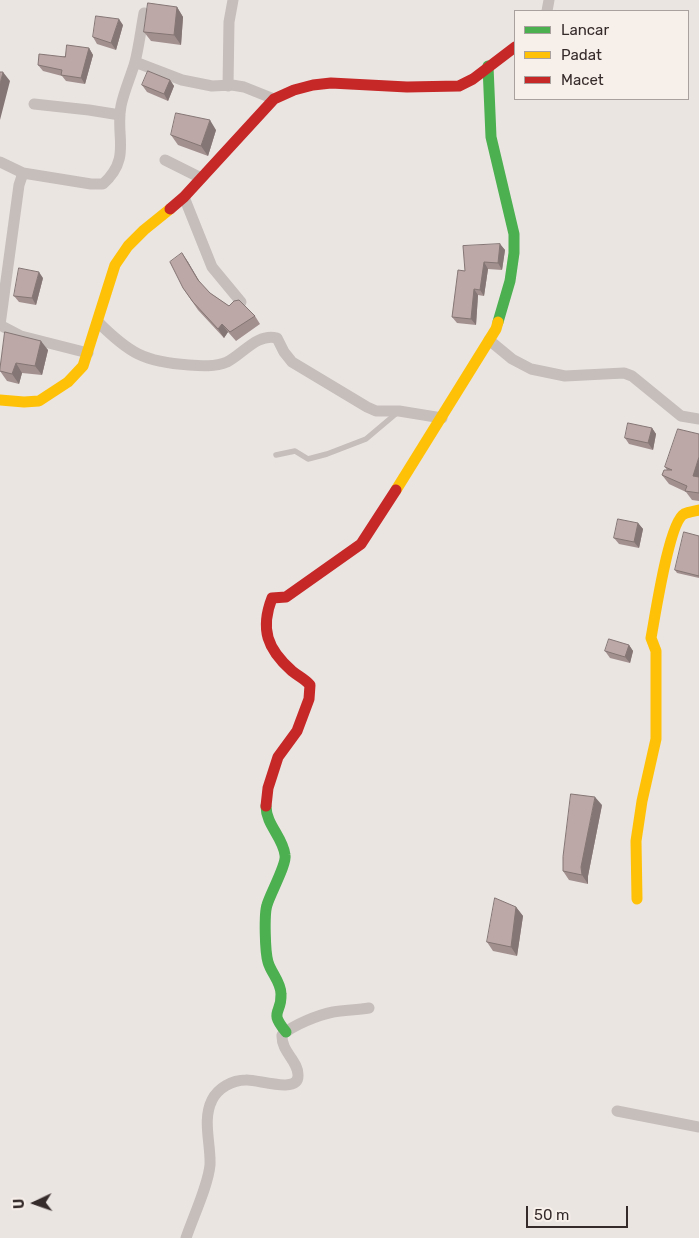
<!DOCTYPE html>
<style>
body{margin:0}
#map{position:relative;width:699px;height:1238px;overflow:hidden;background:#ebe5e2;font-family:Rubik,sans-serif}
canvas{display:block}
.legend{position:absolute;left:514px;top:10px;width:175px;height:90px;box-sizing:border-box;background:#f7efea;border:1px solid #a9a19d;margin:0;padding:6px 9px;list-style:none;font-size:15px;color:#352b2a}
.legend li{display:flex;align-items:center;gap:10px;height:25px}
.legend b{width:25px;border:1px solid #a9a19d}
.north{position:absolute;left:10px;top:1178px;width:50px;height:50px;-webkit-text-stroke:4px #f7efea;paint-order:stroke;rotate:267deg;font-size:14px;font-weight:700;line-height:20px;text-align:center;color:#352b2a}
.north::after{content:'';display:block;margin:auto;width:18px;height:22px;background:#352b2a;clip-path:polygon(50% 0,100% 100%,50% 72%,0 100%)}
.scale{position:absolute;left:526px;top:1206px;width:102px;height:22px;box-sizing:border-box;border:2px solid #352b2a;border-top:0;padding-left:6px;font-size:15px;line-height:18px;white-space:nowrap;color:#352b2a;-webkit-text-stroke:4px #f7efea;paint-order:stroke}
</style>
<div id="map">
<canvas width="699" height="1238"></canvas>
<ul class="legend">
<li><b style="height:6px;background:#4caf50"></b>Lancar</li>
<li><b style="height:6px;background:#ffc107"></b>Padat</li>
<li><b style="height:6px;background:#c62828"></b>Macet</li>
</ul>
<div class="north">U</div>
<div class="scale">50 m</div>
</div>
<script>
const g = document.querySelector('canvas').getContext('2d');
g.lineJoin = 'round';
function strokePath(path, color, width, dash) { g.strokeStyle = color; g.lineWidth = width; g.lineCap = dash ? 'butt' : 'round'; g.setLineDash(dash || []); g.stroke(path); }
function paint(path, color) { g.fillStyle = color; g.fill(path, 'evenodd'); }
strokePath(new Path2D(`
 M 276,455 L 295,451 L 308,459 L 327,454 L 366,439 L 398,412`), '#c5bebb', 5.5);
strokePath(new Path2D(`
 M 547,11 L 549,0
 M 135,62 L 182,80 L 212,86 L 232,85 L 244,87 L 274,99
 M 228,86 L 229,22 L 233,0
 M 34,104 L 89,110 L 120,115
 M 165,160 L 201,178
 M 0,162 L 23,173
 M 184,197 L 212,267 L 241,302
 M 98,322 C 129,353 144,362 189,365 C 201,366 215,367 227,362 C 243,354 257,333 277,338 L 284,352 L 292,362 L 367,407 L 376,411 L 399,411 L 442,418
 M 489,340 L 512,359 L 531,369 L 565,376 L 624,373 L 632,376 L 681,416 L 699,419
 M 88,353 L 21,336 L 0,325 L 19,185 L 23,173 L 91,184 L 103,184 C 132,158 115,136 121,106 C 124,91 131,76 135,62 C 139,46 141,29 144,13
 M 617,1111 L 699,1127
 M 186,1238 C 193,1217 208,1186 210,1165 C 211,1144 202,1120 212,1100 C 218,1088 232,1080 246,1080 C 257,1079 298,1094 298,1076 C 299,1061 281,1052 282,1035 C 293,1025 318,1015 333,1012 C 345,1010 357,1010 369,1008`), '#c5bebb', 11);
strokePath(new Path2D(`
 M 488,66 L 491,137 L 514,234 L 514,253 L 510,281 L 498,322
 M 266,806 C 266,825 283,837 285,855 C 287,864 270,894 267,905 C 264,914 265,952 268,962 C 271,973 281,982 281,994 C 282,1015 268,1010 286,1032`), '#4caf50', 11);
strokePath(new Path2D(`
 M 0,400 L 24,402 L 39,401 L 68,382 L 83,366 L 115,265 L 128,246 L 144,230 L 170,209
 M 396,490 L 496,329 L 498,322
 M 637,899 L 636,841 L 642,801 L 656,739 L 656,651 L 651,638 C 655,617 669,522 684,514 C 688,512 695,511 699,510`), '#ffc107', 11);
strokePath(new Path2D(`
 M 170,209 L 184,197 L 274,99 L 294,90 L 313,85 L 331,83 L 407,87 L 459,86 L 473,79 L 515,47
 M 266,806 L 268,788 L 278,757 L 297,731 L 309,699 L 310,685 C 305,679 298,676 292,671 C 267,649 260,629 272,598 L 286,597 L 361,544 L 396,490`), '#c62828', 11);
paint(new Path2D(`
 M 177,7 L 183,17 L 181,45 L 151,41 L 144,32 Z
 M 123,25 L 116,50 L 97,44 L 93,37 Z
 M 89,48 L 93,55 L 85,84 L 66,81 L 62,76 L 43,71 L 38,65 Z
 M 170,80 L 174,86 L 168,101 L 147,92 L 142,85 Z
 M 216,130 L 208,156 L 178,145 L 171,135 Z
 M 500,244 L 505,250 L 502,270 L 488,269 L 484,296 L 478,295 L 476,325 L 457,323 L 452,317 L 465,271 Z
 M 182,253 L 188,262 L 200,283 L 210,293 L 229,306 L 255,316 L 260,324 L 236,341 L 228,332 L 224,338 L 198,310 L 183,288 Z
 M 43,278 L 36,305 L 19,302 L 14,296 Z
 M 5,332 L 48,350 L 42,375 L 22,373 L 19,384 L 7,381 L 0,371 Z
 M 652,428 L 656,434 L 653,450 L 629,444 L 625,438 Z
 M 699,434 L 699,501 L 692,500 L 686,492 L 669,484 L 662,475 L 667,470 L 665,467 Z
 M 638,523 L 643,529 L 639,548 L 619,544 L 614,538 Z
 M 699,536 L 699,578 L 677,573 L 675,570 Z
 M 629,645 L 633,651 L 630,663 L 610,658 L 605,651 Z
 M 602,805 L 588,876 L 588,884 L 569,880 L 563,871 Z
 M 516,907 L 523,916 L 517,956 L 493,951 L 487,942 Z`), '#a2908f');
paint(new Path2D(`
 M 177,7 L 183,17 L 181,45 L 174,35 Z
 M 119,19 L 123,25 L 116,50 L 111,43 Z
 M 89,48 L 93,55 L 85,84 L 81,78 Z
 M 3,72 L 10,81 L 0,120 L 0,84 Z
 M 170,80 L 174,86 L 168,101 L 164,94 Z
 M 210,120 L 216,130 L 208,156 L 201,146 Z
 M 500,244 L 505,250 L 502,270 L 498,263 Z
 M 182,253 L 188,262 L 204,289 L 198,280 Z
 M 484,262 L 488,269 L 484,296 L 480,290 Z
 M 39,272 L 43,278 L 36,305 L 32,298 Z
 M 474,289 L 478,295 L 476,325 L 471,319 Z
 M 222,324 L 228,332 L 224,338 L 218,329 Z
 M 41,341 L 48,350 L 42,375 L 35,366 Z
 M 16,363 L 22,373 L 19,384 L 12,374 Z
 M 652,428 L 656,434 L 653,450 L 648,443 Z
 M 699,457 L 699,485 L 693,476 Z
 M 638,523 L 643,529 L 639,548 L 634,542 Z
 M 629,645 L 633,651 L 630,663 L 625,657 Z
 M 595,797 L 602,805 L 588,876 L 588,884 L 582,875 L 581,867 Z
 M 516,907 L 523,916 L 517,956 L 511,947 Z`), '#847674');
const building = new Path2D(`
 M 148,3 L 177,7 L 174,35 L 144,32 Z
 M 96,16 L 119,19 L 111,43 L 93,37 Z
 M 67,45 L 89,48 L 81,78 L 61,75 L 62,70 L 38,65 L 39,54 L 65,57 Z
 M 148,71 L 170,80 L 164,94 L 142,85 Z
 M 0,72 L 3,72 L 0,84 Z
 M 176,113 L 210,120 L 201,146 L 171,135 Z
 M 500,244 L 498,263 L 484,262 L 480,290 L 474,289 L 471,319 L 452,317 L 458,270 L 465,271 L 463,246 Z
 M 182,253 L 198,280 L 210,293 L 229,306 L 234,301 L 239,300 L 255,316 L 230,332 L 222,324 L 218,329 L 193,302 L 183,288 L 170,262 Z
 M 19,268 L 39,272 L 32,298 L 14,296 Z
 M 5,332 L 41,341 L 35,366 L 16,363 L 12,374 L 0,371 Z
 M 628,423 L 652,428 L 648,443 L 625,438 Z
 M 678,429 L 699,434 L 699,457 L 693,476 L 699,477 L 699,493 L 685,491 L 687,486 L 662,475 L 664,470 L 672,470 L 665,467 Z
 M 618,519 L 638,523 L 634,542 L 614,538 Z
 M 684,532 L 699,536 L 699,576 L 675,570 Z
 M 609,639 L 629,645 L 625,657 L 605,651 Z
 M 571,794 L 595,797 L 581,867 L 582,875 L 563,871 L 563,857 Z
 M 495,898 L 516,907 L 511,947 L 487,942 Z`);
paint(building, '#bca8a6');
strokePath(building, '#847674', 1);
</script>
